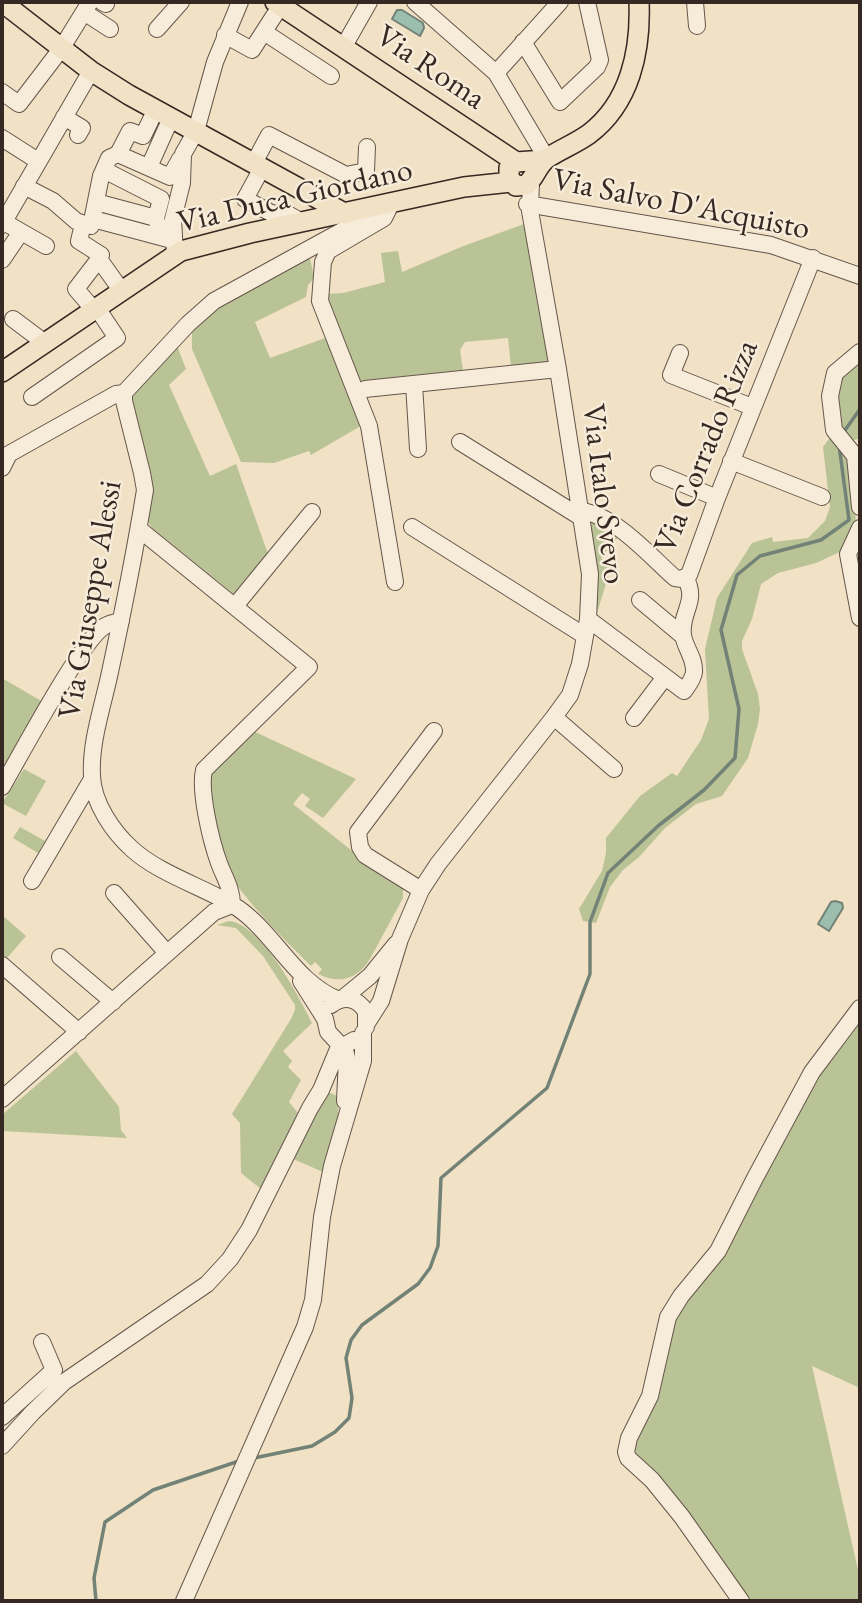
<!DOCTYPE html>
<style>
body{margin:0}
#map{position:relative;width:862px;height:1603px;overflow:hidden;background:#f1e1c5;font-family:"EB Garamond",serif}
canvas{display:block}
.frame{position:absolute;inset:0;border:4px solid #362822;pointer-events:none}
</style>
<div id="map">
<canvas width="862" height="1603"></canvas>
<div class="frame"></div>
</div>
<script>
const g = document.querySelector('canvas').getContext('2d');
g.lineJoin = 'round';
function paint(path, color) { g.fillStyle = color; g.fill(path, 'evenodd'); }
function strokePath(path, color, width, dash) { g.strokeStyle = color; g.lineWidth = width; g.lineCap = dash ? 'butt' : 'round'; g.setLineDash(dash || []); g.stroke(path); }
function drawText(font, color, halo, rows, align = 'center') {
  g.font = font + ' "EB Garamond",serif'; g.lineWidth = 5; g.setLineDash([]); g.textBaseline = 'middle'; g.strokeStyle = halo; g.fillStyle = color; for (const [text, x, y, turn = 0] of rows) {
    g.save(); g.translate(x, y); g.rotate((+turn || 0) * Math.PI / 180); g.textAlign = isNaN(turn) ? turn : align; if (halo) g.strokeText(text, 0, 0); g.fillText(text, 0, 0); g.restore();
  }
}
paint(new Path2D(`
 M 524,224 L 548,362 L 511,366 L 508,338 L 465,342 L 460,350 L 463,370 L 357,381 L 327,294 L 343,293 L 385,282 L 381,253 L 398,251 L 402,272 L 461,247 Z
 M 310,258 L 314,278 L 308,285 L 306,297 L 255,322 L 270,358 L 328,337 L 361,422 L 359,427 L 311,455 L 309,451 L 274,463 L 241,462 L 192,349 L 192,329 C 226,298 268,276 310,258 Z
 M 177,346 L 186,369 L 169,385 L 210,476 L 236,464 L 268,554 L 235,595 L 152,528 L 147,520 L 131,397 Z
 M 860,356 L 860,438 L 852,441 L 839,433 L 837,379 Z
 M 832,435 L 852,462 L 856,524 L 842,551 L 816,563 L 778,573 L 761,584 L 752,619 L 742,641 L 742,649 L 758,694 L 760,709 L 758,724 L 748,758 L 722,796 L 696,804 L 665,828 L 639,857 L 623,870 L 610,887 L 596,923 L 583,921 L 579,909 L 602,871 L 606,853 L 606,838 L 640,796 L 672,773 L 677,776 L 701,740 L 709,719 L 705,649 L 717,598 L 752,543 L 772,537 L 773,542 L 808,538 L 825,521 L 830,507 L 823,447 Z
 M 593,519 L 619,536 L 601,558 L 611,567 L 597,613 L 597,571 L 591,522 Z
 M 2,678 L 43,702 L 2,779 Z
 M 251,730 L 356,779 L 323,818 L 305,806 L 310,799 L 302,793 L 293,804 L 351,850 L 403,886 L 403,898 L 370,959 C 357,980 339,984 318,974 L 322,969 L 315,962 L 311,966 C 286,941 235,892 223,861 C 214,836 211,806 206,780 L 208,772 Z
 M 24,769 L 46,781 L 26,816 L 2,803 Z
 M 20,827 L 45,841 L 38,853 L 13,838 Z
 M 2,915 L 26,936 L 7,958 L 2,954 Z
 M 229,921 C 261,924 299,996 312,1023 L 283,1051 L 292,1061 L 288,1067 L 301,1080 L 289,1102 L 298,1113 L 261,1189 L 241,1173 L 240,1123 L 232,1114 L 291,1019 L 295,1010 L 295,1005 L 263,956 L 236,928 L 217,925 Z
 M 860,1015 L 860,1388 L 812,1366 L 860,1579 L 860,1601 L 745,1601 L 636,1462 L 632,1439 L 667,1331 L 814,1076 Z
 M 76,1051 L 119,1107 L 121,1130 L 127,1138 L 2,1131 L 2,1115 Z
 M 331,1093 L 337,1096 C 343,1119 329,1150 323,1172 L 291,1158 L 326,1095 Z`), '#b9c395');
const water = new Path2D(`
 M 397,10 L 402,10 L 423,23 L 424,28 L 420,36 L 392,19 Z
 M 835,901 L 842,903 L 843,908 L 829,931 L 818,924 L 831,902 Z`);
paint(water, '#9cbeaf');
strokePath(water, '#738277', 2);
strokePath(new Path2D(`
 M 843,433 L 860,409
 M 254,1458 L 312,1446 L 335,1432 L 349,1418 L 352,1398 L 346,1358 L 351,1340 L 362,1325 L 418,1284 L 430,1268 L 438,1246 L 441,1178 L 547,1088 L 590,974 L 590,922 L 608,873 L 658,826 L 704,790 L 735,758 L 739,709 L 721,630 L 737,575 L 760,556 L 821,540 L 849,520 L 839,445
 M 96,1601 L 94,1578 L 105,1522 L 153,1490 L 239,1461`), '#738277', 3.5);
const minor = new Path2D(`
 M 102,2 L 106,4
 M 415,2 L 496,73 L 547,159
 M 695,2 L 697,26
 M 84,12 L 110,29
 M 157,29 L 181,2
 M 264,32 L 331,76
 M 225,35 L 252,50 L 281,5
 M 523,42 L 560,102 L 597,67 L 600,60 L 587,2
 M 344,46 L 369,2
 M 496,73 L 560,2
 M 2,92 L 19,104 L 61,49 L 90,2
 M 64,117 L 82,128 L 78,135
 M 2,138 L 38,161
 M 118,154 L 170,177 L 180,159
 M 254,163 L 269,135 L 346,175 L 366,171 L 367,147
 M 149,167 L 171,118
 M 262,168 L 245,199 L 273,214 L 286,213 L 302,222
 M 104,170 L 161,199 L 156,218 L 161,237
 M 24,186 L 53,201 L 76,221 L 91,226 L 101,176 L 109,158 L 118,154 L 130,131 L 143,136 L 156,109
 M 96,202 L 156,218
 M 391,204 L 384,218 L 328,251 L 323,262 L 320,301 L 369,426 L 395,582
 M 527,204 L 771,245 L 860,276
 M 93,219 L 168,239
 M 4,222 L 46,246
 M 83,224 L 79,241 L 101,255 L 99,259 L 121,290
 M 2,225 L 91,71
 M 175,254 L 173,219 L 182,183 L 183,154 L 196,131 L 215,62 L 240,2
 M 2,260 L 21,232
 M 94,310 L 76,289 L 99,259
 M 13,319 L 45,343
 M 860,352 L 835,373 L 830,396 L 834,430 L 855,456 L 860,507
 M 680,353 L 671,375 L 752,407
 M 414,384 L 418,449
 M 365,389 L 558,369
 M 32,397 L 117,338 L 97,308
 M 460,442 L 582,518
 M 731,461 L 822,497
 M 2,468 L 9,454 L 116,394 L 124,393
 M 659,474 L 717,498
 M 581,511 C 615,515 650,556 675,578 L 682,579 L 689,575 L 717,498 L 813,258
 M 412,527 L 585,636
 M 860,528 L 848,554 L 860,618
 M 640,600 L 683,636
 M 235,606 L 312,512
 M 588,619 L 684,691 C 688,685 693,680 694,672 C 695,658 685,648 683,635 C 680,611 699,602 685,577
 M 554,717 L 614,769
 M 634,718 L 665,677
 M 2,787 C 19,758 83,637 105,626 C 110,623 116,622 121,621
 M 32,881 L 92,779
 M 421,890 L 365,855 L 360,847 L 358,832 L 434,731
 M 114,893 L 167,953
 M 60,957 L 113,1002
 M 2,965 L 79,1032
 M 301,981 L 325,1019 L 328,1032 L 345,1050 L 347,1058 L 345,1101
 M 342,999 L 370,976 L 396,944
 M 339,1000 C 293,982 274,930 233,905 C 203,887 158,873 132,849 C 113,832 93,803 92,776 C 90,742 103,706 110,672 C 123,612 135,551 145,490 L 142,473 L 124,401 L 124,393 L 188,324 L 214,301 L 349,227 L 376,207
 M 331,1005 C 344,995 358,998 366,1012 L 366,1027
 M 367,1023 L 381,1001 L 400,939 L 421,890 L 438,864 L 554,717 L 570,695 L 580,664 L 588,619 L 590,574 L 558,369 L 530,211 L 531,182
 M 2,1099 L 214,912 L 232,905 C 232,888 224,877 219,863 C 211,841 199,791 204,770 L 309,667 L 139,529
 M 2,1417 L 54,1370 L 42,1342
 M 2,1446 L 33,1412 L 64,1382 L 207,1284 L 230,1259 L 249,1230 L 310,1108 L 321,1090 L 338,1049 L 354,1040
 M 184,1601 L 305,1327 L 313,1300 L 322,1217 L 332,1166 L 363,1061 L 363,1033
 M 741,1601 L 682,1517 L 652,1480 L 628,1458 L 626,1452 L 629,1438 L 650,1396 L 668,1317 L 681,1296 L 718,1251 L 755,1178 L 812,1072 L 860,1008`);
const major = new Path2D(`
 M 2,2 L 91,71 L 129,95 L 346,214
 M 275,2 L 516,162
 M 545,160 L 516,162 L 509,168 L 509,178 L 516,186 L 526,185 C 535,178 537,166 546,159 C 559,150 575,144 589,134 C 630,103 641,51 639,2
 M 2,372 L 181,251 L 250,233 L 464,187 L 511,182`);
strokePath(minor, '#65564b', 18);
strokePath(major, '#362822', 22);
strokePath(minor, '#f6ecd9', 16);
strokePath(major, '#f1e1c5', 19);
drawText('32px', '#362822', '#f6ecd9', [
 ["Via Roma",430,68,34],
 ["Via Duca Giordano",295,197,-13],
 ["Via Salvo D'Acquisto",681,205,11],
 ["Via Corrado Rizza",707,447,-68],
 ["Via Italo Svevo",603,494,83],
 ["Via Giuseppe Alessi",91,600,-80]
]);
</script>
